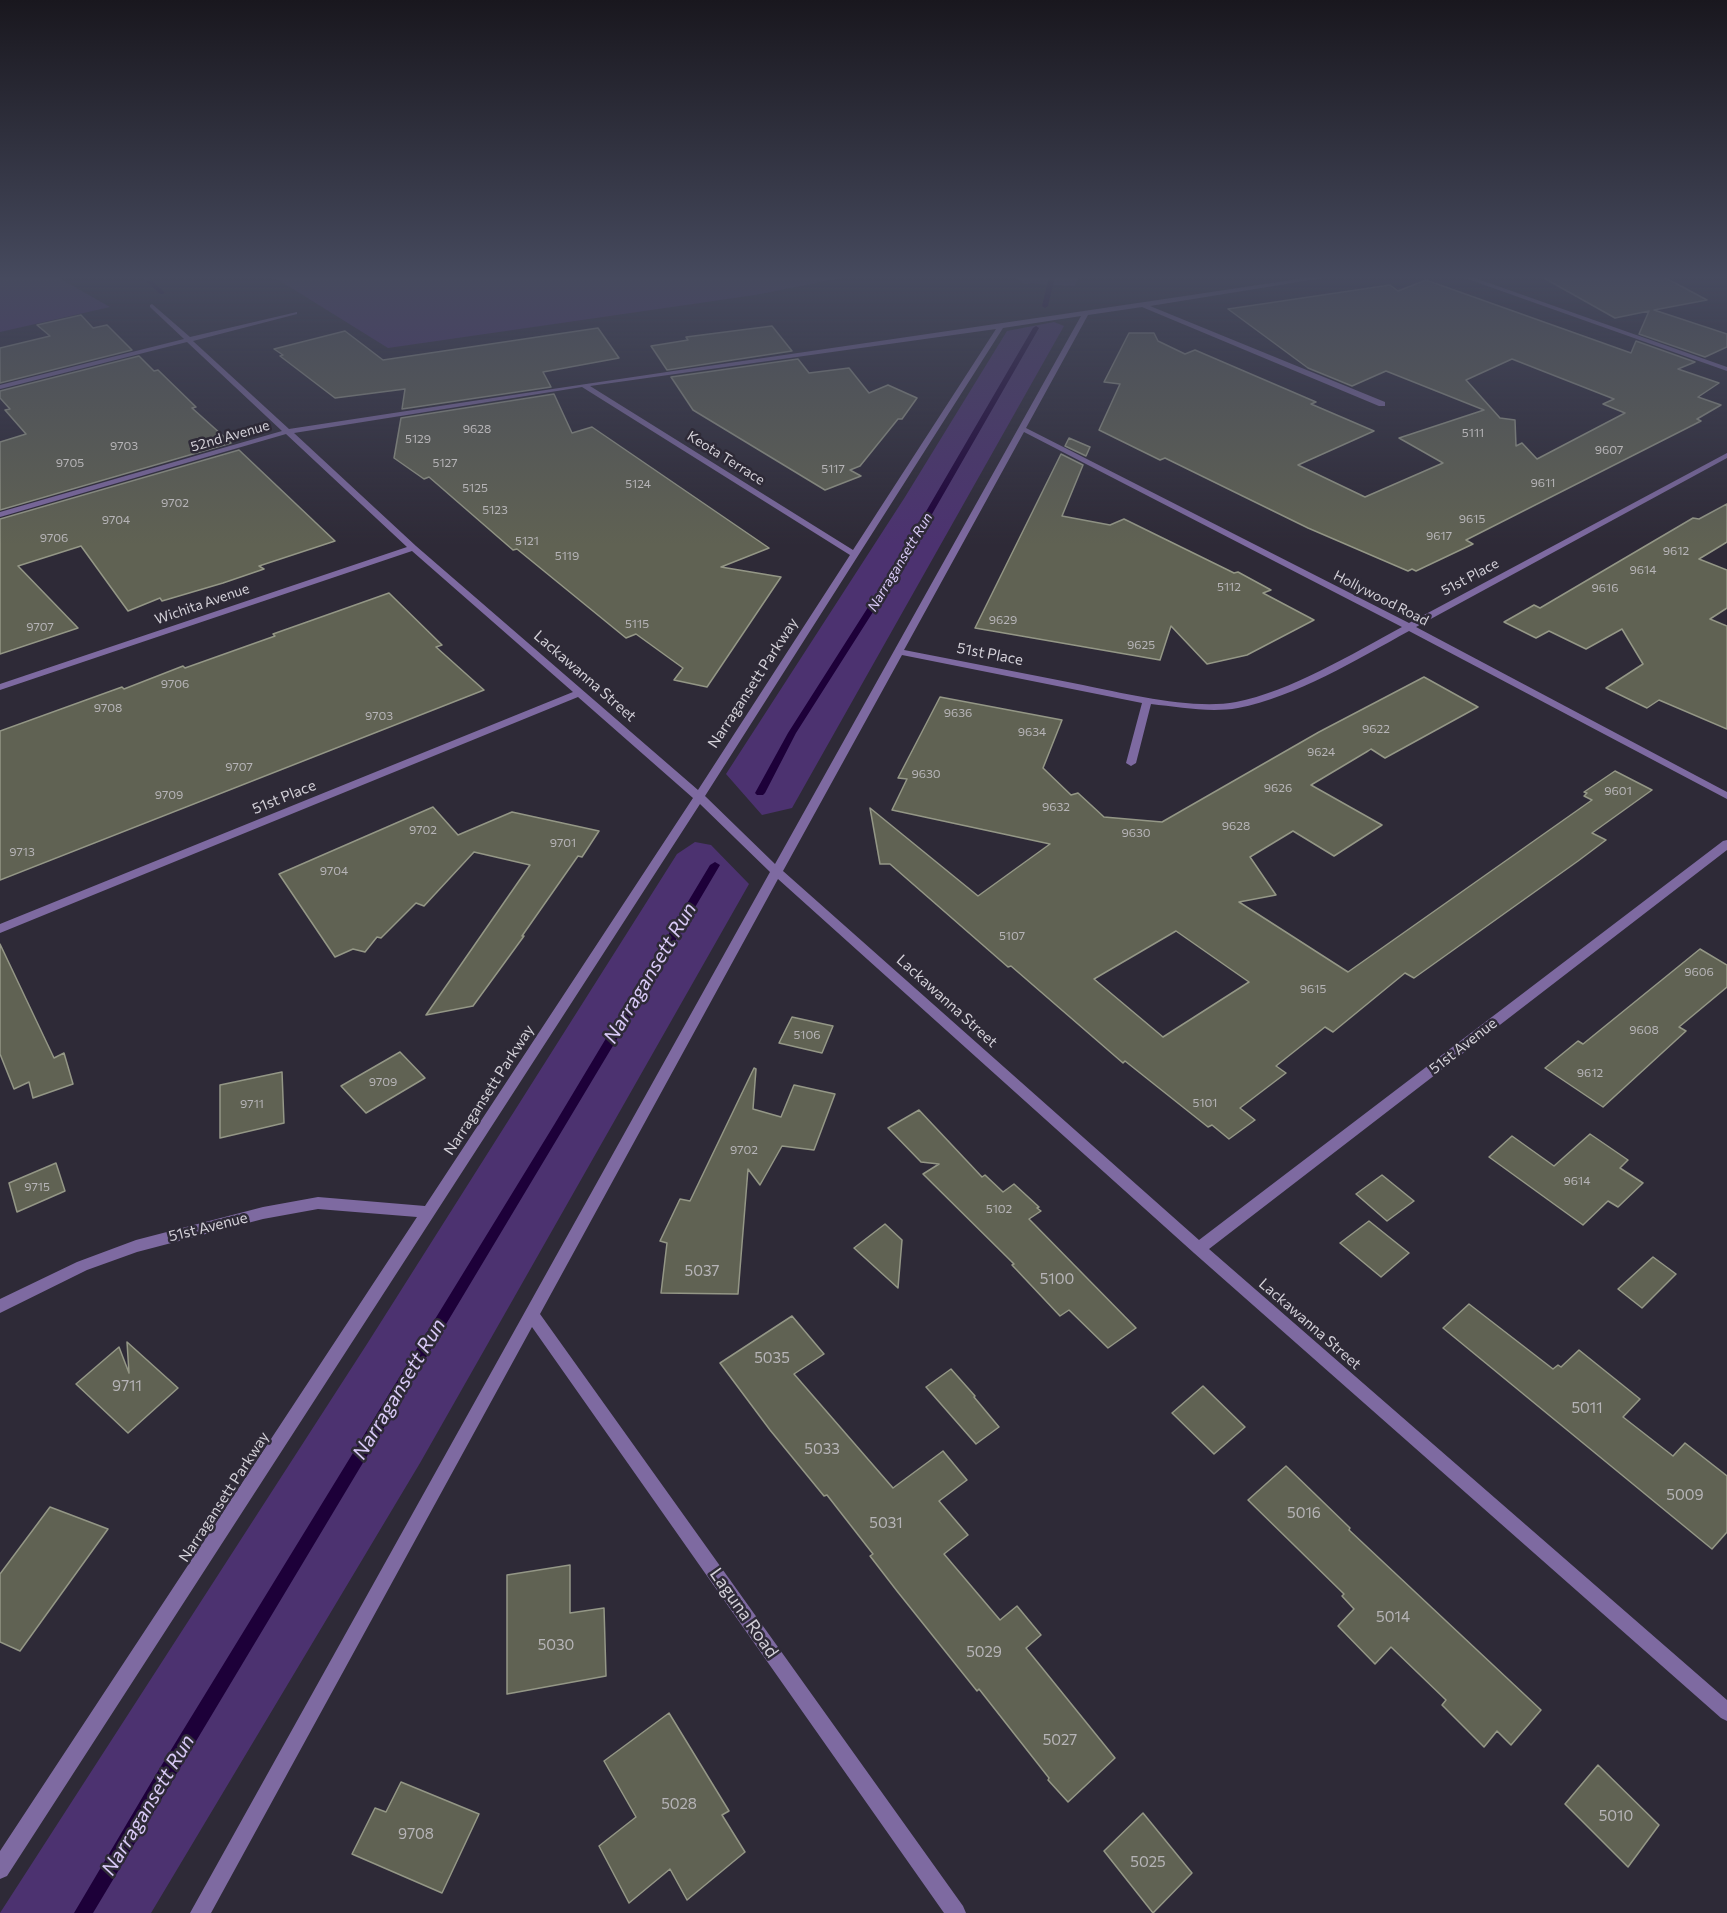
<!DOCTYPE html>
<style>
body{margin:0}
canvas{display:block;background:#2e2a37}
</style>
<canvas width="1727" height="1913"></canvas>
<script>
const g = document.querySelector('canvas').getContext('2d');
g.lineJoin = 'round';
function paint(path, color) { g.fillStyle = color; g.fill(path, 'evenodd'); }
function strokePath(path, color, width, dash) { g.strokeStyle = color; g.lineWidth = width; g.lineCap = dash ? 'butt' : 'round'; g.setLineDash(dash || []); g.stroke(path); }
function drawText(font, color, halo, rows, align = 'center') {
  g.font = font + ' Commissioner,sans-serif'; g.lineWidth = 5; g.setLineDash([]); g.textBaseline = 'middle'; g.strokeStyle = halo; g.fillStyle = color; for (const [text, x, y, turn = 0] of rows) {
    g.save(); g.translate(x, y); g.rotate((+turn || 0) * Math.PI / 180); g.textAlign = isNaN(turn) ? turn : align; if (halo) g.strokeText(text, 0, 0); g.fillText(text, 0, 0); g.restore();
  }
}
paint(new Path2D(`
 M 0,277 L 57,277 L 110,307 L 0,332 Z
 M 261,277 L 846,277 L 755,295 L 388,348 L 277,279 Z
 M 1016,277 L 1079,277 L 1075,286 L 1022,283 Z
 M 1054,322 L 1064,326 L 792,808 L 762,815 L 726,774 L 905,497 L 1007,331 Z
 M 695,842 L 711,845 L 749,884 L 420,1463 L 151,1913 L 0,1913 L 367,1344 L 677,854 Z`), '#4c3270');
paint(new Path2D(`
 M 142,277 L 148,277 L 164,292 L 164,294 L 160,294 Z
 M 1049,277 L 1055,277 L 1048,306 L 1045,308 L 1042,306 Z
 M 1036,326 L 1039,328 L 901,568 L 796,733 L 765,793 L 763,795 L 757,795 L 755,793 L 788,733 L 893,568 L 1033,328 Z
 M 715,862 L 720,865 L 641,999 L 93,1913 L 74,1913 L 155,1776 L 554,1125 L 710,865 Z`), '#1d0039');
const building = new Path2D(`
 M 1542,277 L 1664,277 L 1707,300 L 1654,310 L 1727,334 L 1727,347 L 1705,357 L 1639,334 L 1649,311 L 1615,318 Z
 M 1426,280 L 1631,353 L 1636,341 L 1695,362 L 1678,369 L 1719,383 L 1698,397 L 1721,405 L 1697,419 L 1701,421 L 1466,540 L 1473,544 L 1416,571 L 1412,569 L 1408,571 L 1308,528 L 1165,458 L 1160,460 L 1099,430 L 1120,384 L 1104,382 L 1129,333 L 1154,333 L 1158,341 L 1185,354 L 1195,350 L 1316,402 L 1311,404 L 1374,431 L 1298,465 L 1365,497 L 1443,463 L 1399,438 L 1484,410 L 1386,371 L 1352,386 L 1308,368 L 1228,309 L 1390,285 L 1398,291 ZM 1512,359 L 1614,399 L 1603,404 L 1625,413 L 1537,459 L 1522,443 L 1516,446 L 1515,420 L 1500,418 L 1466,380 Z
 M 81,315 L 93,328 L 107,325 L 132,350 L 0,383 L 0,348 L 50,336 L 37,325 Z
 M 772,326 L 792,351 L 667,370 L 651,346 L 688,340 L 686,337 Z
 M 598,328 L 619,358 L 543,372 L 551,387 L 402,409 L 405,389 L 335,398 L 280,356 L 283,355 L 274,349 L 345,331 L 383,360 Z
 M 139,356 L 154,371 L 158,370 L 196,407 L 192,408 L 231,443 L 0,510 L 0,442 L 26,434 L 5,410 L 10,409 L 0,398 L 0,391 Z
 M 798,359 L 809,373 L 849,368 L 869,393 L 888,385 L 917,398 L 902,419 L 898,419 L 860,466 L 850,470 L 861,476 L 825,490 L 693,410 L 671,377 Z
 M 554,394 L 572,433 L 592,427 L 769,548 L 721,567 L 781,577 L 707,687 L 674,680 L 683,668 L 636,634 L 626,638 L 517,549 L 513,550 L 429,477 L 424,479 L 394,458 L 401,418 Z
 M 1069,438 L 1090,447 L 1086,456 L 1065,446 Z
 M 239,450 L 335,541 L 259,566 L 264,569 L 223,583 L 162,601 L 160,598 L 128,611 L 81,546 L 18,566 L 78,628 L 0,654 L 0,519 Z
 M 1061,454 L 1083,465 L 1062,516 L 1110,525 L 1124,519 L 1234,573 L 1238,572 L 1271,590 L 1263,593 L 1314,620 L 1247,655 L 1207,664 L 1171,626 L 1160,660 L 975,628 Z
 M 1727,504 L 1727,542 L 1699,559 L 1727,570 L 1727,608 L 1710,619 L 1727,626 L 1727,729 L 1659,700 L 1647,708 L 1606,688 L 1643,664 L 1622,629 L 1586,649 L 1549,631 L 1536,638 L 1504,622 L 1534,605 L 1540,608 L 1693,518 L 1699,519 Z
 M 389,593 L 442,645 L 436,647 L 484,690 L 0,880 L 0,731 L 122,687 L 124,689 L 183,666 L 185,668 L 275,636 L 273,634 Z
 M 1424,677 L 1478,707 L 1385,758 L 1371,749 L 1368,751 L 1311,785 L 1382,825 L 1334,856 L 1293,831 L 1250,857 L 1276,895 L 1239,902 L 1348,972 L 1592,800 L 1584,796 L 1587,793 L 1584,792 L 1615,771 L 1652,790 L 1592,833 L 1606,840 L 1578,861 L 1414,978 L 1405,973 L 1333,1032 L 1325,1027 L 1276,1066 L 1286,1073 L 1240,1108 L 1255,1120 L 1229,1139 L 1212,1125 L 1208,1127 L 1125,1061 L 1123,1063 L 1011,966 L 1008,967 L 890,864 L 880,864 L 870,808 L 978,896 L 1050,844 L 892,810 L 907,779 L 898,778 L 940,697 L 1062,720 L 1043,768 L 1071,795 L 1078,793 L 1104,817 L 1162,822 L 1319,732 ZM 1176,931 L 1249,982 L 1163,1037 L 1094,979 Z
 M 433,807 L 458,835 L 512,812 L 599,831 L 582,857 L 578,856 L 522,936 L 524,936 L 473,1006 L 426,1015 L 530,865 L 474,852 L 424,906 L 416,903 L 381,938 L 377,937 L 365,952 L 353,949 L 335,957 L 279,874 Z
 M 0,944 L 54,1058 L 64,1053 L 73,1084 L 33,1098 L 29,1082 L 14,1089 L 0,1054 Z
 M 1700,949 L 1727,965 L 1727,987 L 1679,1027 L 1686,1031 L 1603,1107 L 1545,1068 L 1578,1041 L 1583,1044 Z
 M 792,1017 L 833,1026 L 822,1053 L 779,1043 Z
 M 400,1052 L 425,1078 L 366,1113 L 341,1086 Z
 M 754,1068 L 756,1069 L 753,1109 L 781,1117 L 794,1085 L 835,1094 L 814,1150 L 782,1146 L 760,1185 L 748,1169 L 738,1294 L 661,1293 L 667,1243 L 660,1241 L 680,1199 L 690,1201 Z
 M 282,1072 L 284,1123 L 220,1138 L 220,1085 Z
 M 919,1110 L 982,1177 L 985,1175 L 1003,1192 L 1014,1184 L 1039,1207 L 1037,1208 L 1041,1211 L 1029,1219 L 1136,1328 L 1108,1348 L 1069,1310 L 1060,1316 L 1012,1265 L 1014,1264 L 923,1174 L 939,1164 L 921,1162 L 888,1128 Z
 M 1590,1134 L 1628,1160 L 1620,1168 L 1643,1183 L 1618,1207 L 1608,1201 L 1583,1225 L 1489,1157 L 1512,1136 L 1554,1166 Z
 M 56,1163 L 65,1191 L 17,1212 L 9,1183 Z
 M 1382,1175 L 1414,1201 L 1387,1221 L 1356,1194 Z
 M 1369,1221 L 1409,1253 L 1381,1277 L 1340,1243 Z
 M 885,1224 L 902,1240 L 898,1288 L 854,1248 Z
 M 1653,1257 L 1676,1274 L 1642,1308 L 1618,1289 Z
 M 1469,1304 L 1553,1369 L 1558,1365 L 1561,1367 L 1579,1350 L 1640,1399 L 1623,1417 L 1673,1456 L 1685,1443 L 1727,1476 L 1727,1532 L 1712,1549 L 1443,1328 Z
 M 792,1316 L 824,1354 L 794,1374 L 893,1488 L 943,1451 L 967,1480 L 939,1501 L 968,1535 L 944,1554 L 1000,1620 L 1017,1606 L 1041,1635 L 1026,1648 L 1115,1758 L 1068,1802 L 1048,1780 L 1049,1778 L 979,1689 L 977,1691 L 897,1591 L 870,1556 L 873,1554 L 827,1495 L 824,1496 L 770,1430 L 720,1363 Z
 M 127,1342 L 178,1388 L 128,1433 L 76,1384 L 119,1347 L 129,1373 Z
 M 951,1369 L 975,1396 L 974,1397 L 999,1427 L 976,1444 L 926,1387 Z
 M 1203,1386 L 1245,1427 L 1214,1454 L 1172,1413 Z
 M 1286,1466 L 1350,1528 L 1349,1530 L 1541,1710 L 1511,1745 L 1497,1731 L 1484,1747 L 1442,1705 L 1446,1700 L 1391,1647 L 1375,1664 L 1338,1626 L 1354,1609 L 1342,1596 L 1344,1594 L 1248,1500 Z
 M 50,1507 L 108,1529 L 20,1651 L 0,1642 L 0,1574 Z
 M 570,1565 L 570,1613 L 604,1608 L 606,1676 L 507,1694 L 507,1575 Z
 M 669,1713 L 729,1811 L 722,1815 L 745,1852 L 687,1900 L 670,1869 L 629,1903 L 599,1846 L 636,1817 L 604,1761 Z
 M 1598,1765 L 1659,1825 L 1628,1867 L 1565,1804 Z
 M 401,1782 L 479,1814 L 442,1893 L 352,1854 L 375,1808 L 386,1812 Z
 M 1143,1813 L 1192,1873 L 1153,1913 L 1104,1851 Z`);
paint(building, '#606253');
strokePath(building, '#949786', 1.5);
paint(new Path2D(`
 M 1311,277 L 1329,277 L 1150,306 L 1385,402 L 1385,406 L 1379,406 L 1142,307 L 1088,315 L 1026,428 L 1409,623 L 1727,453 L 1727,458 L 1416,627 L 1727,792 L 1727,799 L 1409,631 C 1358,659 1295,697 1238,708 C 1210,713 1179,707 1151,704 L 1136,763 L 1131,766 L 1126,763 L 1142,703 L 902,655 L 783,871 L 1199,1240 L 1723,841 L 1727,840 L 1727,850 L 1209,1249 L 1727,1700 L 1727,1721 L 1721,1718 L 1194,1253 L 778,879 L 540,1314 L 963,1906 L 966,1913 L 944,1913 L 532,1327 L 211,1913 L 190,1913 L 770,872 L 700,804 L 7,1876 L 0,1879 L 0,1851 L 417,1217 L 318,1209 L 263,1219 L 137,1252 L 87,1270 L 0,1313 L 0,1299 L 77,1262 L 136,1240 L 263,1207 L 318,1197 L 425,1206 L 693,798 L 578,697 L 0,933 L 0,924 L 573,692 L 412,551 L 0,690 L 0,684 L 407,547 L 286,434 L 0,517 L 0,512 L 282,431 L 187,342 L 0,389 L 0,385 L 184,339 L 150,307 L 150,305 L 152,304 L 190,337 L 297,312 L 297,314 L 193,341 L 289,429 C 629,376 970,329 1311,277 ZM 1081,316 L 775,864 L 705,796 L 1003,328 ZM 996,329 L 853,550 L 590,386 ZM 582,387 L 850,555 L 698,790 L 416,546 L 294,433 ZM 1024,432 L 1402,627 C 1354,653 1289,692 1236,702 C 1193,710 1127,694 1083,685 C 1024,673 964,662 904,650 Z
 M 1462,277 L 1472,277 L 1727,367 L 1727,371 Z`), '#7e6aa1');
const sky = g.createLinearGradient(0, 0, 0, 545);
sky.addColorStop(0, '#19171e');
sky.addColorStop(0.51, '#464a5e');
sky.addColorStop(1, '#464a5e00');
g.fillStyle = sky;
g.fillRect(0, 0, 1727, 545);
drawText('12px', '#b6b4b7', null, [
 ["9628",477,429],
 ["5111",1473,433],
 ["5129",418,439],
 ["9703",124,446],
 ["9607",1609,450],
 ["9705",70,463],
 ["5127",445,463],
 ["5117",833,469],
 ["9611",1543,483],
 ["5124",638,484],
 ["5125",475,488],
 ["9702",175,503],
 ["5123",495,510],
 ["9615",1472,519],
 ["9704",116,520],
 ["9617",1439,536],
 ["9706",54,538],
 ["5121",527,541],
 ["9612",1676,551],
 ["5119",567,556],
 ["9614",1643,570],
 ["5112",1229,587],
 ["9616",1605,588],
 ["9629",1003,620],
 ["5115",637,624],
 ["9707",40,627],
 ["9625",1141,645],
 ["9706",175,684],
 ["9708",108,708],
 ["9636",958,713],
 ["9703",379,716],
 ["9622",1376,729],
 ["9634",1032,732],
 ["9624",1321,752],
 ["9707",239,767],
 ["9630",926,774],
 ["9626",1278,788],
 ["9601",1618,791],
 ["9709",169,795],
 ["9632",1056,807],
 ["9628",1236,826],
 ["9702",423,830],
 ["9630",1136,833],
 ["9701",563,843],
 ["9713",22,852],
 ["9704",334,871],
 ["5107",1012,936],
 ["9606",1699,972],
 ["9615",1313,989],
 ["9608",1644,1030],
 ["5106",807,1035],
 ["9612",1590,1073],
 ["9709",383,1082],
 ["5101",1205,1103],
 ["9711",252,1104],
 ["9702",744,1150],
 ["9614",1577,1181],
 ["9715",37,1187],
 ["5102",999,1209]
]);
drawText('14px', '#d3d0d8', '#2e2a37', [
 ["52nd Avenue",230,436,-16],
 ["Keota Terrace",726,458,32],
 ["51st Place",1470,577,-28],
 ["Hollywood Road",1381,598,27],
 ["Wichita Avenue",202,604,-19]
]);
drawText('italic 14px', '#d8c9f6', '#2e2a37', [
 ["Narragansett Run",900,562,-59]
]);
drawText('15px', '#d3d0d8', '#2e2a37', [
 ["51st Place",990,654,11],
 ["Lackawanna Street",585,676,41],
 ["Narragansett Parkway",753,683,-57],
 ["51st Place",284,797,-22],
 ["Lackawanna Street",947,1001,42],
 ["51st Avenue",1463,1046,-38],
 ["Narragansett Parkway",489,1090,-57],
 ["51st Avenue",208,1227,-14],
 ["Lackawanna Street",1310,1324,41],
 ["Narragansett Parkway",224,1497,-57]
]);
drawText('15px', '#b6b4b7', null, [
 ["5037",702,1271],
 ["5100",1057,1279],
 ["5035",772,1358],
 ["9711",127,1386],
 ["5011",1587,1408],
 ["5033",822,1449],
 ["5009",1685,1495],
 ["5016",1304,1513],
 ["5031",886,1523],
 ["5014",1393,1617],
 ["5030",556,1645],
 ["5029",984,1652],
 ["5027",1060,1740],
 ["5028",679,1804],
 ["5010",1616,1816],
 ["9708",416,1834],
 ["5025",1148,1862]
]);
drawText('18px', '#d3d0d8', '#2e2a37', [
 ["Laguna Road",744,1613,55]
]);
drawText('italic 20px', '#d8c9f6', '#2e2a37', [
 ["Narragansett Run",650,973,-59],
 ["Narragansett Run",399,1389,-59],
 ["Narragansett Run",148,1805,-59]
]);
</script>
